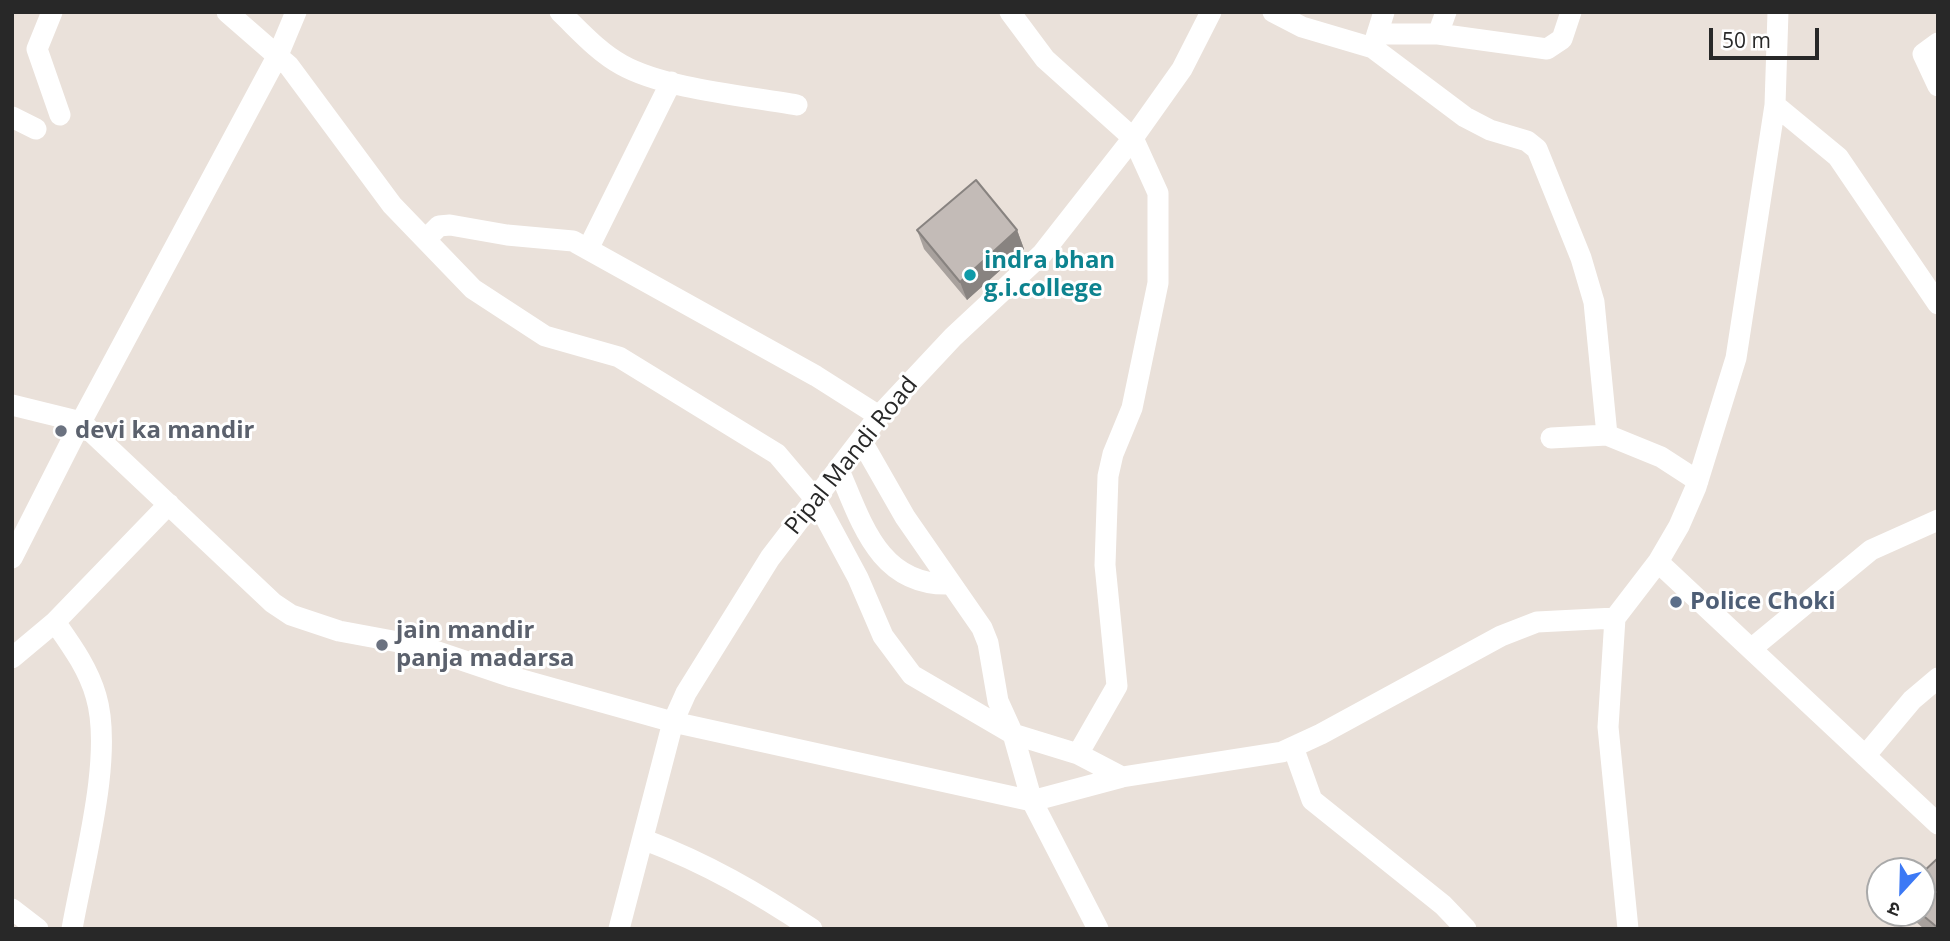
<!DOCTYPE html>
<meta charset="utf-8">
<style>
body{margin:0}
#map{position:relative;width:1950px;height:941px;overflow:hidden;background:#eae1da;font-family:"Open Sans","Noto Sans Devanagari",sans-serif}
canvas{display:block}
.frame{position:absolute;inset:0;border:14px solid #282828;pointer-events:none}
.north{position:absolute;left:1866px;top:857px;width:70px;height:70px;box-sizing:border-box;background:#fff;border:2px solid #a9a9a9;border-radius:50%;rotate:202deg;font-size:19px;font-weight:700;line-height:28px;text-align:center;color:#282828}
.north::after{content:'';display:block;margin:auto;width:24px;height:32px;background:#3c79f5;clip-path:polygon(50% 0,100% 100%,50% 72%,0 100%)}
.scale{position:absolute;left:1709px;top:28px;width:110px;height:32px;box-sizing:border-box;border:4px solid #282828;border-top:0;padding-left:9px;font-size:21px;line-height:24px;white-space:nowrap;color:#282828;-webkit-text-stroke:5px #fff;paint-order:stroke}
</style>
<div id="map">
<canvas width="1950" height="941"></canvas>
<div class="frame"></div>
<div class="north">उ</div>
<div class="scale">50 m</div>
</div>
<script>
const g = document.querySelector('canvas').getContext('2d');
g.lineJoin = 'round';
function strokePath(path, color, width, dash) { g.strokeStyle = color; g.lineWidth = width; g.lineCap = dash ? 'butt' : 'round'; g.setLineDash(dash || []); g.stroke(path); }
function paint(path, color) { g.fillStyle = color; g.fill(path, 'evenodd'); }
function drawText(font, color, halo, rows, align = 'center') {
  g.font = font + ' "Open Sans",sans-serif'; g.lineWidth = 6; g.setLineDash([]); g.textBaseline = 'middle'; g.strokeStyle = halo; g.fillStyle = color; for (const [text, x, y, turn = 0] of rows) {
    g.save(); g.translate(x, y); g.rotate((+turn || 0) * Math.PI / 180); g.textAlign = isNaN(turn) ? turn : align; if (halo) g.strokeText(text, 0, 0); g.fillText(text, 0, 0); g.restore();
  }
}
strokePath(new Path2D(`
 M 52,12 L 37,49 L 60,115
 M 227,12 L 289,66 L 392,205 L 473,289 L 545,336 L 619,357 L 777,454 L 816,500 L 858,578 L 883,636 L 912,675 L 1013,734 L 1078,754 L 1122,777
 M 560,12 C 579,30 598,52 622,65 C 665,89 747,96 797,105
 M 1010,12 L 1045,59 L 1133,138 L 1158,193 L 1158,283 L 1132,408 L 1113,454 L 1108,476 L 1105,565 L 1117,686 L 1078,754
 M 1273,12 L 1302,27 L 1373,48 L 1465,117 L 1490,130 L 1527,141 L 1537,149 L 1581,258 L 1594,302 L 1607,435
 M 1377,34 L 1438,34 L 1547,49 L 1562,39 L 1571,12
 M 1438,34 L 1446,12
 M 1938,43 L 1923,54 L 1938,86
 M 1373,47 L 1384,12
 M 1775,105 L 1838,157 L 1938,304
 M 12,117 L 36,129
 M 426,239 L 439,226 L 450,225 L 507,235 L 573,241 L 816,376 L 879,416
 M 588,249 L 671,82
 M 12,405 L 81,422 L 273,603 L 291,615 L 339,631 L 420,646 L 512,677 L 673,722 L 1032,801 L 1122,777 L 1282,752 L 1321,734 L 1501,636 L 1537,622 L 1615,618
 M 1551,438 L 1607,435 L 1661,457 L 1698,481
 M 861,440 L 905,517 L 982,628 L 988,643 L 998,701 L 1013,734 L 1032,801 L 1098,929
 M 839,470 C 862,524 880,587 951,584
 M 12,558 L 81,422 L 278,55 L 296,12
 M 1658,562 L 1938,824
 M 55,622 C 71,645 88,668 96,696 C 114,756 83,865 72,929
 M 1751,649 L 1871,550 L 1938,520
 M 12,658 L 55,622 L 169,504
 M 1293,747 L 1312,800 L 1443,905 L 1466,929
 M 1865,756 L 1912,700 L 1938,678
 M 645,840 C 706,863 758,893 812,929
 M 12,909 L 38,929
 M 619,929 L 673,722 L 686,693 L 770,558 L 879,416 L 953,337 L 1042,254 L 1133,138 L 1182,69 L 1211,12
 M 1628,929 L 1608,727 L 1615,618 L 1658,562 L 1679,526 L 1696,487 L 1736,358 L 1775,105 L 1778,12`), '#fff', 21);
paint(new Path2D(`
 M 917,230 L 1017,230 L 1024,249 L 967,300 L 924,249 Z
 M 1906,913 L 1922,913 L 1938,929 L 1924,929 Z`), '#a8a19d');
paint(new Path2D(`
 M 1017,230 L 1024,249 L 967,300 L 960,282 Z`), '#888380');
const building = new Path2D(`
 M 976,180 L 1017,230 L 960,282 L 917,230 Z
 M 1938,858 L 1938,928 L 1920,913 L 1922,913 L 1922,873 Z`);
paint(building, '#c3bbb7');
strokePath(building, '#888380', 2);
for (const [x, y, r, color] of [
 [970,275,7,"#0f9aa8"],
 [61,431,7,"#6b7280"],
 [1676,602,7,"#5c6f8a"],
 [382,645,7,"#6b7280"]
]) { const dot = new Path2D(); dot.arc(x, y, r, 0, 2 * Math.PI); g.fillStyle = color; g.fill(dot); strokePath(dot, '#fff', 2.5); }
drawText('bold 24px', '#0d838f', '#fff', [
 ["indra bhan",984,261],
 ["g.i.college",984,289]
], 'left');
drawText('bold 24px', '#5b616d', '#fff', [
 ["devi ka mandir",75,431],
 ["jain mandir",396,631],
 ["panja madarsa",396,659]
], 'left');
drawText('24px', '#282828', '#fff', [
 ["Pipal Mandi Road",852,456,-51]
]);
drawText('bold 24px', '#4e5e75', '#fff', [
 ["Police Choki",1690,602]
], 'left');
</script>
